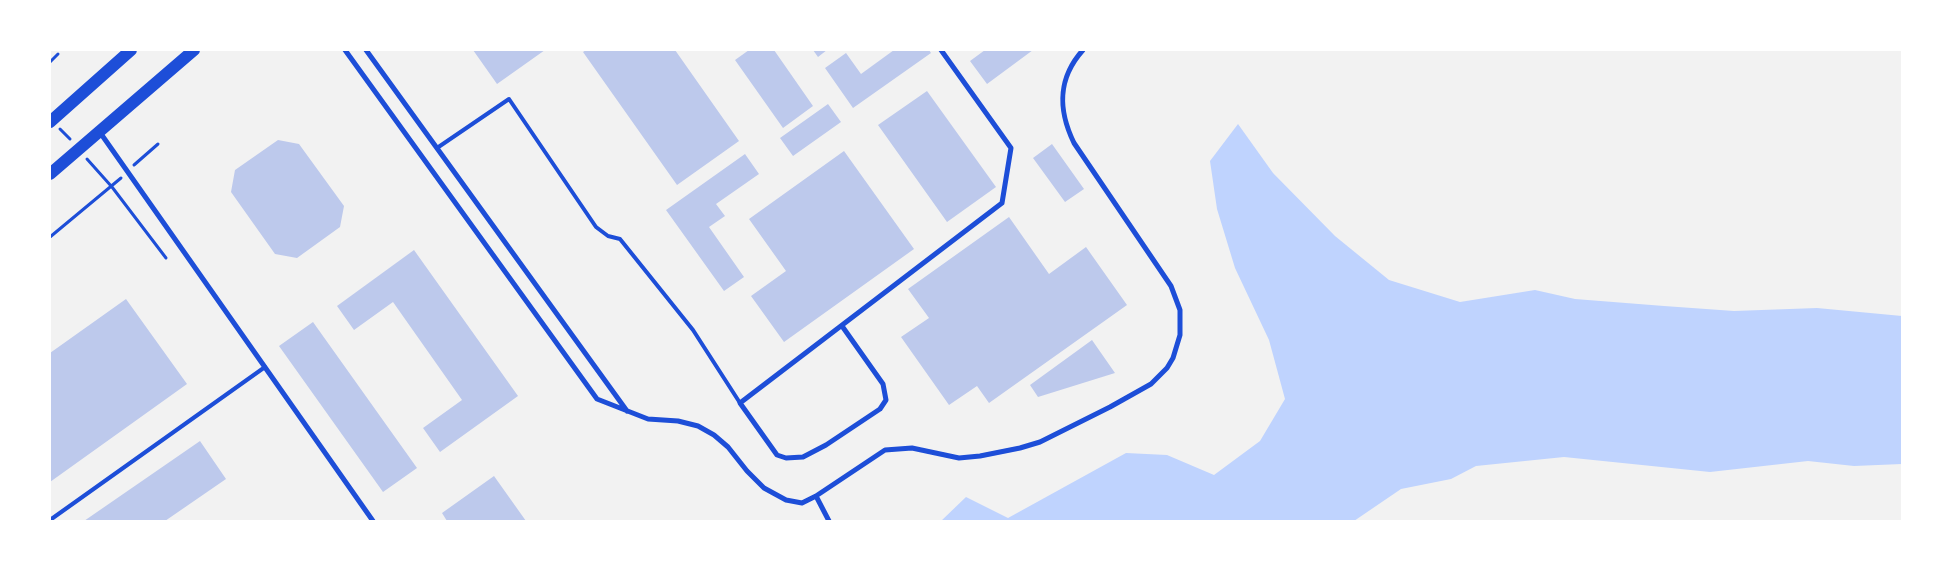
<!DOCTYPE html>
<style>
body{margin:0}
#map{position:relative;width:1952px;height:571px;overflow:hidden;background:#f2f2f2;font-family:"Archivo Narrow",sans-serif}
canvas{display:block}
.frame{position:absolute;inset:0;border:51px solid #fff;pointer-events:none}
</style>
<div id="map">
<canvas width="1952" height="571"></canvas>
<div class="frame"></div>
</div>
<script>
const g = document.querySelector('canvas').getContext('2d');
g.lineJoin = 'round';
function paint(path, color) { g.fillStyle = color; g.fill(path, 'evenodd'); }
function strokePath(path, color, width, dash) { g.strokeStyle = color; g.lineWidth = width; g.lineCap = dash ? 'butt' : 'round'; g.setLineDash(dash || []); g.stroke(path); }
paint(new Path2D(`
 M 1238,124 L 1273,173 L 1335,236 L 1389,280 L 1460,302 L 1535,290 L 1575,299 L 1664,306 L 1734,311 L 1817,308 L 1902,316 L 1902,464 L 1854,466 L 1808,461 L 1710,472 L 1564,457 L 1476,466 L 1451,479 L 1401,489 L 1354,521 L 941,521 L 966,497 L 1008,518 L 1126,453 L 1167,455 L 1214,475 L 1260,441 L 1285,399 L 1269,340 L 1235,268 L 1217,209 L 1210,161 Z`), '#bfd3fe');
paint(new Path2D(`
 M 473,50 L 545,50 L 497,84 Z
 M 586,50 L 675,50 L 739,141 L 677,185 L 583,52 Z
 M 749,50 L 774,50 L 813,106 L 783,128 L 735,60 Z
 M 813,50 L 827,50 L 818,57 Z
 M 894,50 L 929,50 L 931,53 L 853,108 L 825,68 L 846,53 L 861,74 Z
 M 985,50 L 1033,50 L 987,84 L 970,61 Z
 M 927,91 L 996,187 L 947,222 L 878,125 Z
 M 828,104 L 841,122 L 793,156 L 780,138 Z
 M 278,140 L 299,144 L 344,206 L 340,227 L 297,258 L 275,254 L 231,192 L 235,170 Z
 M 1052,144 L 1084,189 L 1065,202 L 1033,158 Z
 M 844,151 L 914,249 L 784,342 L 751,296 L 786,271 L 749,219 Z
 M 745,154 L 759,174 L 716,204 L 725,216 L 709,227 L 744,277 L 724,291 L 666,210 Z
 M 1009,217 L 1049,274 L 1086,247 L 1127,305 L 989,403 L 977,386 L 949,405 L 901,337 L 929,318 L 908,289 Z
 M 414,250 L 518,396 L 440,452 L 423,428 L 462,400 L 393,302 L 354,330 L 337,306 Z
 M 126,299 L 187,384 L 50,482 L 50,353 Z
 M 313,322 L 417,468 L 383,492 L 279,346 Z
 M 1092,340 L 1115,373 L 1038,397 L 1030,385 Z
 M 200,441 L 226,479 L 165,521 L 84,521 Z
 M 494,476 L 526,521 L 447,521 L 442,513 Z`), '#bdc9ec');
strokePath(new Path2D(`
 M 50,62 L 58,54
 M 60,129 L 70,139
 M 87,159 L 112,187 L 166,258
 M 134,165 L 158,144
 M 50,237 L 121,178`), '#1d4ed8', 3);
strokePath(new Path2D(`
 M 437,148 L 509,99 L 596,227 L 608,236 L 620,239 L 693,330 L 740,403
 M 50,520 L 265,367`), '#1d4ed8', 4);
strokePath(new Path2D(`
 M 345,50 L 597,399 L 648,419 L 678,421 L 698,426 L 714,435 L 728,447 L 747,471 L 764,488 L 786,500 L 802,503 L 816,496 L 885,450 L 912,448 L 959,458 L 980,456 L 1020,448 L 1040,442 L 1110,407 L 1151,384 L 1167,368 L 1173,358 L 1180,335 L 1180,310 L 1171,286 L 1074,143 C 1058,110 1057,79 1083,50
 M 366,50 L 627,411
 M 99,131 L 373,521
 M 842,326 L 883,384 L 886,400 L 880,409 L 826,445 L 803,457 L 786,458 L 777,455 L 740,403 L 1002,203 L 1011,148 L 941,50
 M 816,496 L 829,521`), '#1d4ed8', 5);
strokePath(new Path2D(`
 M 50,122 L 131,50
 M 50,174 L 194,50`), '#1d4ed8', 12);
</script>
